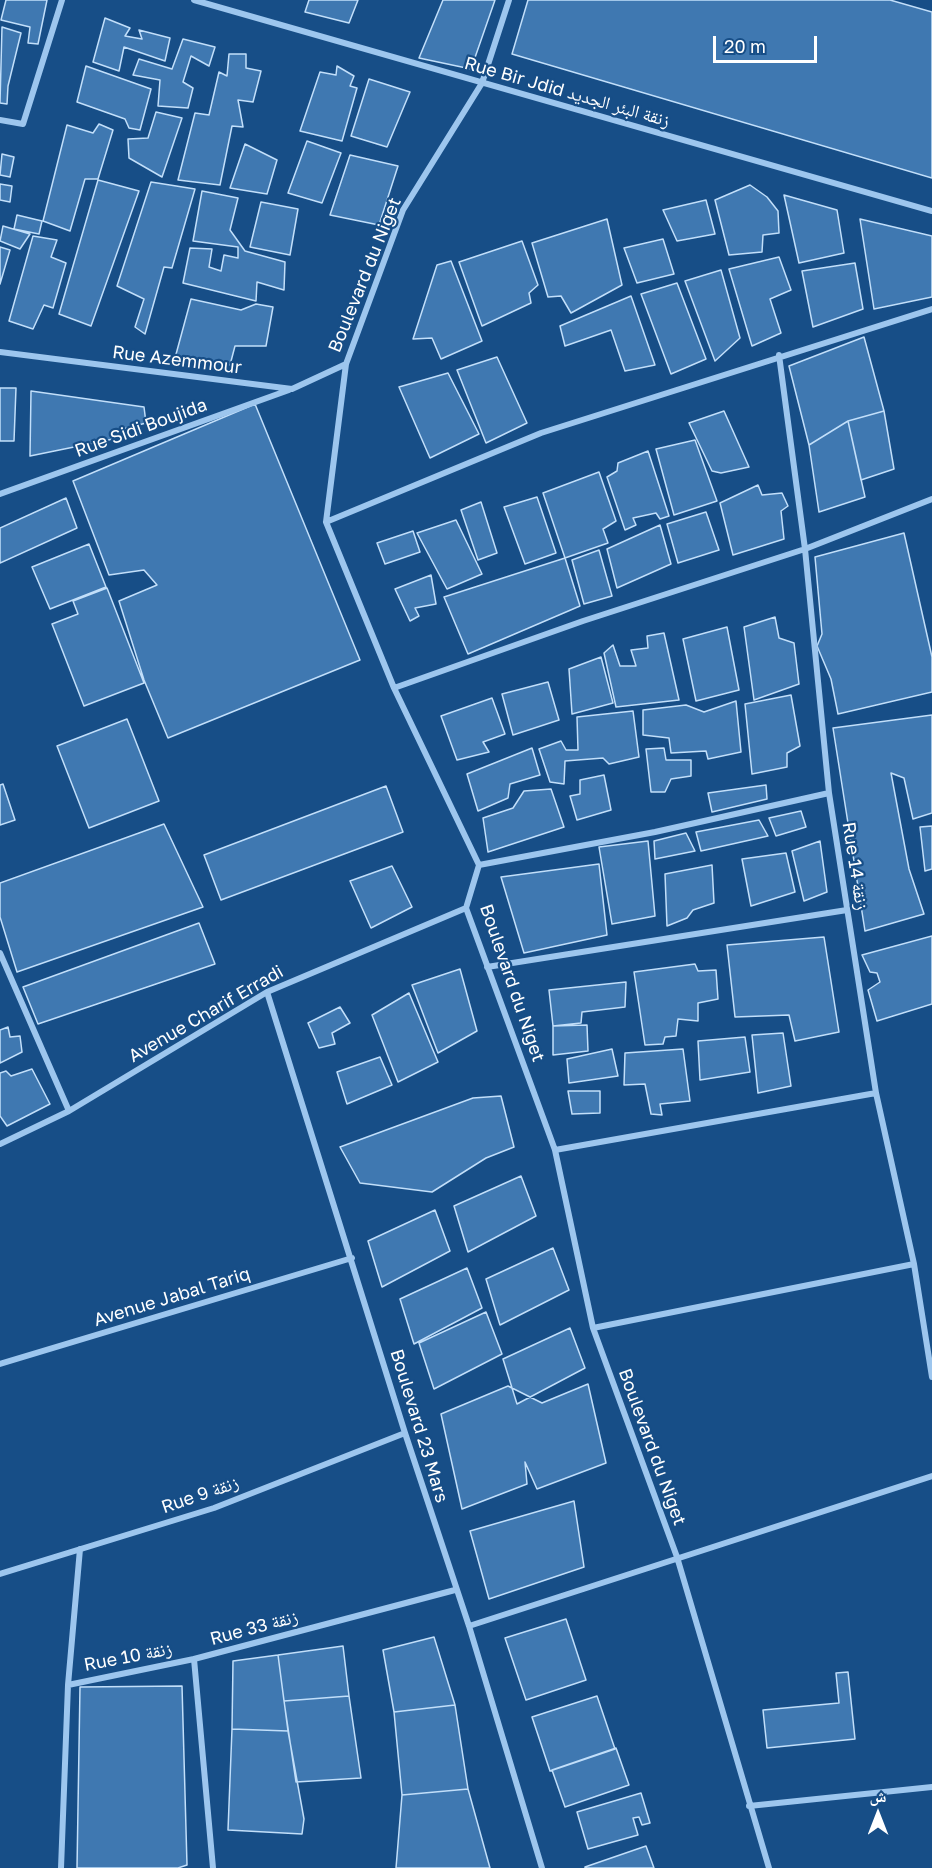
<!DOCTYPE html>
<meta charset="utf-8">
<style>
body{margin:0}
#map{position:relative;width:932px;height:1868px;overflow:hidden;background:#174e87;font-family:"Golos Text","Noto Naskh Arabic",sans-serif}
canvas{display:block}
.north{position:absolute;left:848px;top:1784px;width:60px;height:60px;-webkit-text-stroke:4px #174e87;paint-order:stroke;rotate:0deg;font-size:16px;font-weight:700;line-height:24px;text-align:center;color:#fff}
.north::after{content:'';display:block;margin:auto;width:21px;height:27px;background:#fff;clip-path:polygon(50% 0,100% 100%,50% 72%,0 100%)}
.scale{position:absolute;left:713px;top:36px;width:104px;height:27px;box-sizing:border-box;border:3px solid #fff;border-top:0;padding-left:8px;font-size:18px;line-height:21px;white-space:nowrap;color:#fff;-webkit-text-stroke:4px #174e87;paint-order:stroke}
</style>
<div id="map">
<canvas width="932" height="1868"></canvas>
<div class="north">ش</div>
<div class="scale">20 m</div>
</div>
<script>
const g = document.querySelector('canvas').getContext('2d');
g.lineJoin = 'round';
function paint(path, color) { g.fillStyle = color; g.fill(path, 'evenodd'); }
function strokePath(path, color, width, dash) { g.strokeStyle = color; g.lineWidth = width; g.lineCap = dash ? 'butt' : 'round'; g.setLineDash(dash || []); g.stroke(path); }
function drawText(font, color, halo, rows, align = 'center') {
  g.font = font + ' "Golos Text","Noto Naskh Arabic",sans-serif'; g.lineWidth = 4.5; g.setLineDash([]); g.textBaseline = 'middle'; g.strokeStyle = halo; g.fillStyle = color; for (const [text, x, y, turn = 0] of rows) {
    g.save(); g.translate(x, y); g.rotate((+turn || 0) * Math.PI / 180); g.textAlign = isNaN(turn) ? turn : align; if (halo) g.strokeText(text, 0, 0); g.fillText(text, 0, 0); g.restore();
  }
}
const building = new Path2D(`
 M 6,0 L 47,0 L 38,44 L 28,43 L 30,27 L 1,20 Z
 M 309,0 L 358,0 L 349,23 L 305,12 Z
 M 443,0 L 495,0 L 471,69 L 419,58 Z
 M 528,0 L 890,0 L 932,12 L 932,178 L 512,54 Z
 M 105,18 L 130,28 L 125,36 L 142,39 L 139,30 L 170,38 L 165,61 L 124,47 L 119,71 L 93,62 Z
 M 2,27 L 21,33 L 8,86 L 7,104 L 0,103 Z
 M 183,39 L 215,47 L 209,66 L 191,56 L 183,82 L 193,88 L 188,108 L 158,106 L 160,80 L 133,75 L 139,59 L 172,69 Z
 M 229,54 L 246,54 L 246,68 L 261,71 L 253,102 L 238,100 L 243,127 L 232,126 L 220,185 L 178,180 L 195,113 L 209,115 L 219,72 L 227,76 Z
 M 86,66 L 151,89 L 140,130 L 129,128 L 125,119 L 77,102 Z
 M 337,66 L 354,76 L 350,86 L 357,88 L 342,141 L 300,131 L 320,72 L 336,75 Z
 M 369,79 L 410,92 L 387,147 L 351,136 Z
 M 156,112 L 182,118 L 162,177 L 129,158 L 128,139 L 148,138 Z
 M 99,124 L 113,130 L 98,179 L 85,179 L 70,231 L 43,221 L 67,125 L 93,133 Z
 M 307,141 L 341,153 L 322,203 L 288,193 Z
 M 245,144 L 277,160 L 267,194 L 230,188 Z
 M 2,154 L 14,157 L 10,177 L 0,175 Z
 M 350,155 L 398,166 L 379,225 L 330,215 Z
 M 98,180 L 139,191 L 91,326 L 59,314 Z
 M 151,182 L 195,189 L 172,268 L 164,267 L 145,334 L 135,327 L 144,299 L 117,286 Z
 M 0,184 L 12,186 L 10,202 L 0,200 Z
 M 750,185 L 767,197 L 778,211 L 779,233 L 763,235 L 762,252 L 729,255 L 715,200 Z
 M 202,191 L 238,198 L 230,230 L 245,251 L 285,262 L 284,290 L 257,282 L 256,301 L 183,283 L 190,248 L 212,249 L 209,267 L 221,271 L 224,255 L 238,258 L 238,247 L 193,241 Z
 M 784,195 L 837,210 L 844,253 L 799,263 Z
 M 706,200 L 715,234 L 677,241 L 663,210 Z
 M 261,202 L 298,209 L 290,255 L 250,247 Z
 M 17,215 L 42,221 L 39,234 L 14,229 Z
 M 607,219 L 622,285 L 571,313 L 561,296 L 548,297 L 532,243 Z
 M 860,219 L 932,236 L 932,297 L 874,309 Z
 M 3,226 L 30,234 L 20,249 L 0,241 Z
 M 33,236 L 57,240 L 51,257 L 66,263 L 53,308 L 44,305 L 33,329 L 9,321 Z
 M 663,239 L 674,274 L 637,283 L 624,248 Z
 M 522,241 L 538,285 L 529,293 L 531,303 L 482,326 L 459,262 Z
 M 0,247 L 10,250 L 0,284 Z
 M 779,257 L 791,290 L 770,299 L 781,333 L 752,346 L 729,269 Z
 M 451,261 L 482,341 L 441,359 L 432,338 L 413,339 L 437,265 Z
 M 855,263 L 863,309 L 813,327 L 802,271 Z
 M 721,270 L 740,338 L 715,361 L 685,281 Z
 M 677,283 L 706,359 L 671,374 L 641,294 Z
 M 631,296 L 655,365 L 625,371 L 611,330 L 565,346 L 560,326 Z
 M 191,299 L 241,310 L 256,304 L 273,307 L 266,346 L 235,346 L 230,365 L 175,358 Z
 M 864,337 L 884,411 L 848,421 L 809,445 L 789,366 Z
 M 497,357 L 527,423 L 486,443 L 457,370 Z
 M 448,373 L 479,434 L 430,458 L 399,387 Z
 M 0,388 L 16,388 L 14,441 L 0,441 Z
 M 31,391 L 144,407 L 146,423 L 123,429 L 123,437 L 30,456 Z
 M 255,404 L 360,660 L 168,738 L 144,680 L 119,601 L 157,585 L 144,570 L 109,575 L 73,481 Z
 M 724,411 L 749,467 L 721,473 L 712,471 L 689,423 Z
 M 884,411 L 894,469 L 861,480 L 848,421 Z
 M 848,421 L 865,497 L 819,512 L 809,445 Z
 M 695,440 L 717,501 L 674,515 L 656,449 Z
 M 648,451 L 669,516 L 660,519 L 656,513 L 633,518 L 636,525 L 625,530 L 607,477 L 617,471 L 618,463 Z
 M 599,472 L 616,521 L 603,529 L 608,543 L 565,558 L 543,493 Z
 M 758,485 L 762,495 L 782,493 L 788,506 L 781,511 L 784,539 L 733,555 L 720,503 Z
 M 537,497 L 556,553 L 525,564 L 504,507 Z
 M 66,498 L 77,528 L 0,563 L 0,528 Z
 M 481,502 L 497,553 L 478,560 L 461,510 Z
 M 706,512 L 719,550 L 678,563 L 667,524 Z
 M 456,520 L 482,574 L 447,589 L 417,533 Z
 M 660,525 L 671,564 L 617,588 L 607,549 Z
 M 413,531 L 420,552 L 385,564 L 377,543 Z
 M 904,533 L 932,657 L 932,692 L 838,714 L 831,679 L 817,646 L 822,634 L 815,557 Z
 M 89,544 L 106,587 L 50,609 L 32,567 Z
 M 599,550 L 612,596 L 584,604 L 572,560 Z
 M 565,558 L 580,606 L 468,654 L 444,597 Z
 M 431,575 L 436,604 L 415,608 L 419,616 L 410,621 L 395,589 Z
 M 107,588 L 144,683 L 84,706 L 52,624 L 78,614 L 73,601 Z
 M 775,617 L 779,638 L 794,643 L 799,684 L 754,700 L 744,627 Z
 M 727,627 L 739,690 L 696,701 L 683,639 Z
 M 664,633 L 679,700 L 616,707 L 604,653 L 613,645 L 620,666 L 636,666 L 631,650 L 648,648 L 647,636 Z
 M 601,657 L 613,703 L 572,714 L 569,669 Z
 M 548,682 L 559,720 L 513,735 L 502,694 Z
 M 791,695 L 800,746 L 787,753 L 787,767 L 752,774 L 745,704 Z
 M 492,698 L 505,734 L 483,742 L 489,752 L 457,760 L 441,716 Z
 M 736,701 L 741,752 L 708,759 L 706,751 L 671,753 L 669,738 L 643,735 L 643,710 L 686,705 L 704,712 Z
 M 633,711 L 639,757 L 609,764 L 603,758 L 565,761 L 564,784 L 550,782 L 539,749 L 561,741 L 566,750 L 578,750 L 577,717 Z
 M 932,715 L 932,813 L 913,819 L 904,778 L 891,773 L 909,869 L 924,914 L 865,931 L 833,728 Z
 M 127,719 L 159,801 L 89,828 L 57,746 Z
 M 532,748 L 540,775 L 510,784 L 508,798 L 478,811 L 467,774 Z
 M 664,748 L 666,760 L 691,760 L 691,776 L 671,779 L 665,792 L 651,792 L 646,749 Z
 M 604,775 L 611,810 L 577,820 L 570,796 L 580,794 L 580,780 Z
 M 3,784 L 15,820 L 0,825 L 0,785 Z
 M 766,785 L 767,799 L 712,812 L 708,793 Z
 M 386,786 L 403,832 L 221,900 L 204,855 Z
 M 551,789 L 564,827 L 488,852 L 483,818 L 513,808 L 524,791 Z
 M 801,811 L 806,827 L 776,836 L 769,818 Z
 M 759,820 L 768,836 L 701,851 L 696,832 Z
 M 164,824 L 203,907 L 17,972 L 0,917 L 0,883 Z
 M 932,826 L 932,869 L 925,871 L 920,827 Z
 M 686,833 L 695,851 L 655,859 L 654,841 Z
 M 648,841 L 655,916 L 612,924 L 599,847 Z
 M 820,841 L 827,892 L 804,901 L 792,851 Z
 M 786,853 L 795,892 L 751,906 L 742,859 Z
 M 599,864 L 607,935 L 524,953 L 501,877 Z
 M 712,865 L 714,903 L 693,910 L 687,918 L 667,926 L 665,874 Z
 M 392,866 L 412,907 L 371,928 L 350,881 Z
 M 199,923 L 215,964 L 38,1024 L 23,987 Z
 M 932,936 L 932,1004 L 877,1021 L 868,990 L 880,982 L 877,973 L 870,972 L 862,955 Z
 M 824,937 L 839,1032 L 795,1041 L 789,1015 L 735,1017 L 727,945 Z
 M 695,964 L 698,971 L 716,970 L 718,999 L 698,1003 L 698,1021 L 678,1019 L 676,1036 L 665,1037 L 663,1044 L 645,1045 L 634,972 Z
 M 460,969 L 477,1031 L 438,1053 L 412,985 Z
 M 626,982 L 625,1007 L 582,1012 L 581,1023 L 553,1026 L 549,990 Z
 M 409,993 L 438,1062 L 398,1082 L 372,1015 Z
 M 340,1007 L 350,1023 L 332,1033 L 335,1044 L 319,1048 L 308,1023 Z
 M 587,1025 L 588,1051 L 553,1055 L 553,1026 Z
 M 8,1027 L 10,1037 L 20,1036 L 22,1052 L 0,1063 L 0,1030 Z
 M 783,1033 L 791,1086 L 758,1093 L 752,1035 Z
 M 745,1037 L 750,1072 L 700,1080 L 698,1041 Z
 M 612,1049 L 618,1076 L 569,1083 L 567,1059 Z
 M 683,1049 L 690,1101 L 660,1104 L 662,1115 L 651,1114 L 645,1084 L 624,1085 L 625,1053 Z
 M 380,1057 L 392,1085 L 347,1104 L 337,1072 Z
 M 32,1069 L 50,1104 L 7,1126 L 0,1116 L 0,1073 L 6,1071 L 11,1076 Z
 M 568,1091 L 600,1091 L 600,1113 L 572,1114 Z
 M 501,1096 L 514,1147 L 486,1158 L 432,1192 L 360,1183 L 340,1147 L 473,1098 Z
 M 521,1176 L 536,1216 L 468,1252 L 454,1206 Z
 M 435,1210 L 450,1251 L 382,1287 L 368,1241 Z
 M 553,1248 L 569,1290 L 500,1325 L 486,1279 Z
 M 467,1268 L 482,1308 L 414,1344 L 400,1299 Z
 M 486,1312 L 502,1354 L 434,1389 L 419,1343 Z
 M 570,1328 L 585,1368 L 517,1404 L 503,1359 Z
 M 588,1384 L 606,1463 L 537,1489 L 525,1462 L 527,1484 L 462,1509 L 441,1414 L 508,1386 L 542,1403 Z
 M 574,1501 L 584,1567 L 489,1599 L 470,1531 Z
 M 566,1619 L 586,1680 L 526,1700 L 505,1638 Z
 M 434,1637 L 455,1705 L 394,1712 L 383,1650 Z
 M 343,1646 L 349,1696 L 284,1701 L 278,1655 Z
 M 278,1655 L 288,1731 L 232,1729 L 233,1661 Z
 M 848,1672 L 855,1739 L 767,1748 L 763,1710 L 839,1703 L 836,1673 Z
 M 182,1686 L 187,1865 L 178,1868 L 77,1868 L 80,1687 Z
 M 349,1696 L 361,1778 L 296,1782 L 284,1701 Z
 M 597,1696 L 615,1749 L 550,1771 L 532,1717 Z
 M 455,1705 L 468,1789 L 402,1795 L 394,1712 Z
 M 232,1729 L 288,1731 L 304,1819 L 302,1834 L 228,1830 Z
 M 616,1748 L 629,1785 L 565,1807 L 552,1770 Z
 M 468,1789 L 490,1868 L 396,1868 L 402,1795 Z
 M 641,1793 L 650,1823 L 642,1825 L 639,1817 L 633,1818 L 638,1835 L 588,1849 L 577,1812 Z
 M 646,1846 L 654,1868 L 585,1868 L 585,1867 Z`);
paint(building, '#3f78b1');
strokePath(building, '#c2dffa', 1.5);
strokePath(new Path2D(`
 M 194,0 L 932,211
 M 509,0 L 482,83 L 403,210 L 346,364 L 326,522 L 394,688 L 479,865 L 466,908 L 555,1150 L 593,1328 L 677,1557 L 769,1868
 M 0,120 L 23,124 L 62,0
 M 0,352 L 292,389 L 346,364
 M 779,355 L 805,549 L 829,793 L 876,1093 L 914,1264 L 932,1377
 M 0,494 L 289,390
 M 326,522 L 541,433 L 932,309
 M 394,688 L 583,621 L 805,549 L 932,499
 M 479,865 L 655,832 L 829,793
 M 0,953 L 69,1111
 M 487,967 L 847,910
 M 267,992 L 405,1433 L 469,1626 L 542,1868
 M 0,1144 L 69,1111 L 267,992 L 466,908
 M 555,1150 L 876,1093
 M 593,1328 L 914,1264
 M 0,1364 L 352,1258
 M 0,1574 L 214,1508 L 405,1433
 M 469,1626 L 932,1476
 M 68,1685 L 194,1659
 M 749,1806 L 932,1787
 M 61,1868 L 68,1685 L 80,1549
 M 213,1868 L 194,1659 L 455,1590`), '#9dc6ee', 6);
drawText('18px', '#fff', '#174e87', [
 ["Rue Bir Jdid زنقة البئر الجديد",567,92,16],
 ["Boulevard du Niget",365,275,-68],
 ["Rue Azemmour",177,360,7],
 ["Rue Sidi Boujida",141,428,-20],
 ["Rue 14 زنقة",855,866,81],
 ["Boulevard du Niget",512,983,71],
 ["Avenue Charif Erradi",206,1014,-30],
 ["Avenue Jabal Tariq",172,1297,-17],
 ["Boulevard 23 Mars",419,1426,73],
 ["Boulevard du Niget",652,1447,70],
 ["Rue 9 زنقة",200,1495,-19],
 ["Rue 33 زنقة",254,1628,-15],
 ["Rue 10 زنقة",128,1657,-11]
]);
</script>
